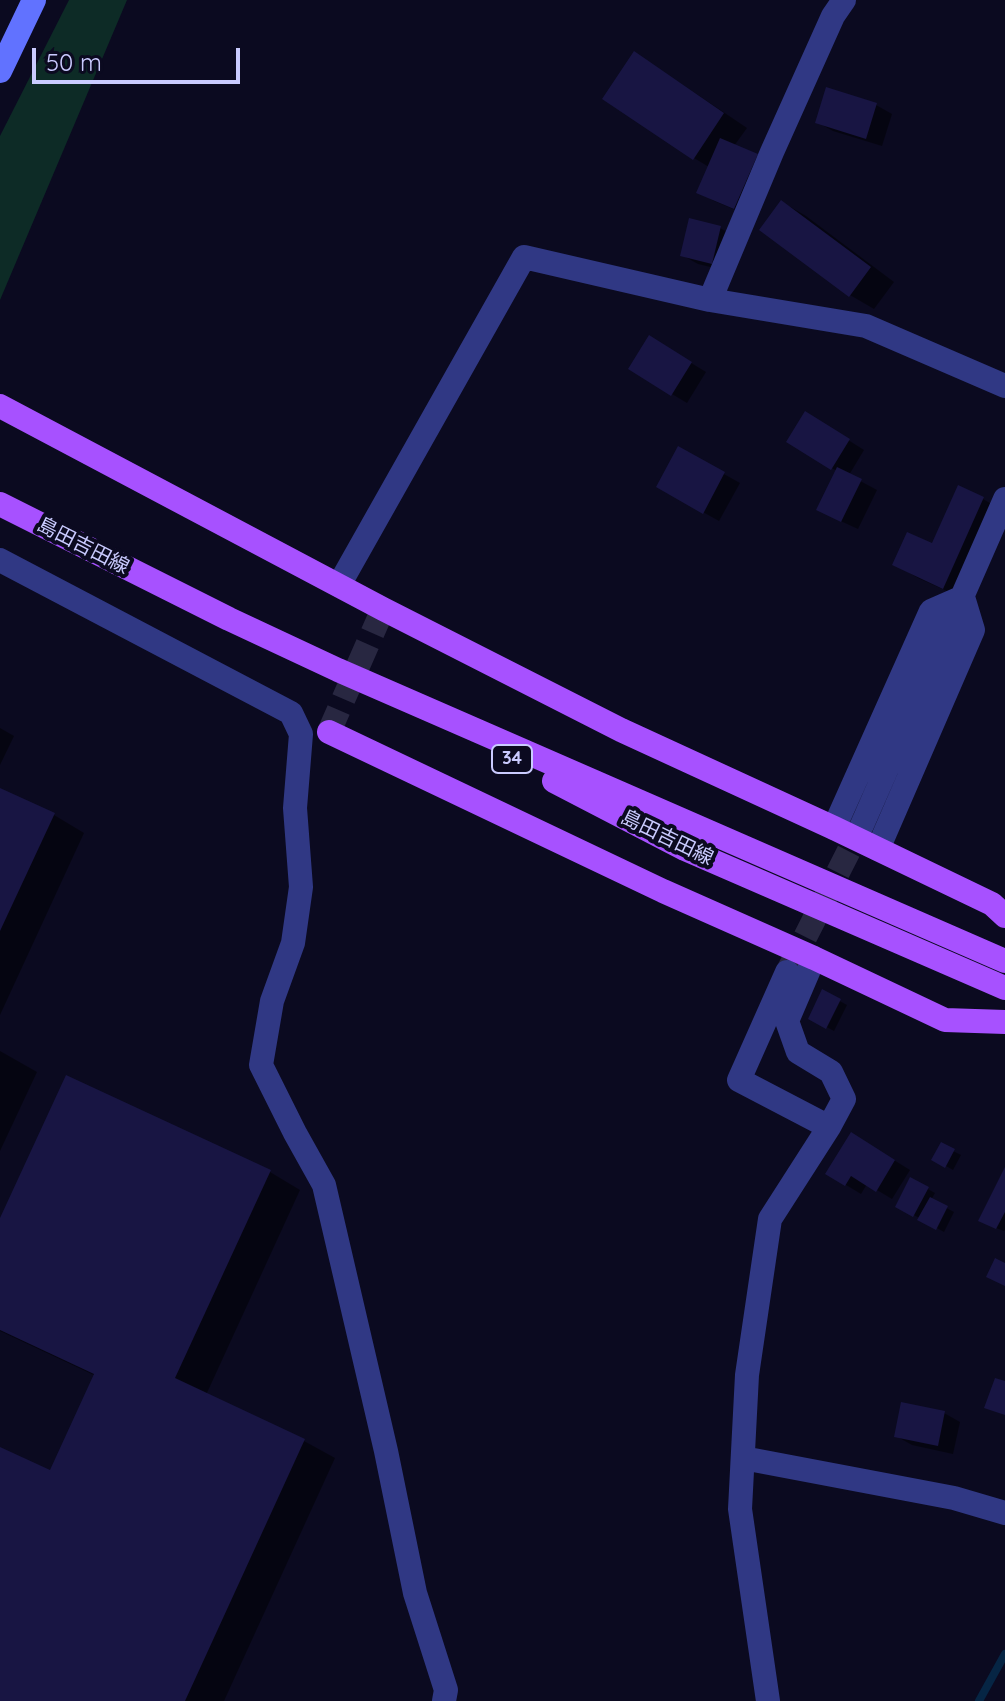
<!DOCTYPE html>
<meta charset="utf-8">
<style>
body{margin:0}
#map{position:relative;width:1005px;height:1701px;overflow:hidden;background:#0b0a20;font-family:Quicksand,sans-serif}
canvas{display:block}
.scale{position:absolute;left:32px;top:48px;width:208px;height:36px;box-sizing:border-box;border:4px solid #cacbff;border-top:0;padding-left:10px;font-size:24px;line-height:28px;white-space:nowrap;color:#cacbff;-webkit-text-stroke:6px #0b0a20;paint-order:stroke}
</style>
<div id="map">
<canvas width="1005" height="1701"></canvas>
<div class="scale">50 m</div>
</div>
<script>
const g = document.querySelector('canvas').getContext('2d');
g.lineJoin = 'round';
function paint(path, color) { g.fillStyle = color; g.fill(path, 'evenodd'); }
function strokePath(path, color, width, dash) { g.strokeStyle = color; g.lineWidth = width; g.lineCap = dash ? 'butt' : 'round'; g.setLineDash(dash || []); g.stroke(path); }
function drawText(font, color, halo, rows, align = 'center') {
  g.font = font + ' Quicksand,"Noto Sans JP",sans-serif'; g.lineWidth = 8; g.setLineDash([]); g.textBaseline = 'middle'; g.strokeStyle = halo; g.fillStyle = color; for (const [text, x, y, turn = 0] of rows) {
    g.save(); g.translate(x, y); g.rotate((+turn || 0) * Math.PI / 180); g.textAlign = isNaN(turn) ? turn : align; if (halo) g.strokeText(text, 0, 0); g.fillText(text, 0, 0); g.restore();
  }
}
paint(new Path2D(`
 M 69,0 L 127,0 L 0,300 L 0,136 Z`), '#0d2b26');
paint(new Path2D(`
 M 635,54 L 658,68 L 747,128 L 734,146 L 773,165 L 750,216 L 714,201 L 699,192 L 709,167 L 694,158 Z
 M 876,105 L 892,114 L 882,146 L 833,131 L 817,122 Z
 M 782,202 L 806,216 L 894,282 L 874,309 L 850,295 Z
 M 720,228 L 736,237 L 727,271 L 698,264 L 682,255 Z
 M 665,347 L 706,372 L 687,403 L 672,394 Z
 M 821,423 L 864,450 L 849,475 L 877,490 L 858,529 L 834,518 L 837,471 L 788,442 Z
 M 679,449 L 740,483 L 719,521 L 658,487 Z
 M 983,499 L 1005,512 L 967,600 L 918,578 L 894,564 L 933,546 Z
 M 0,728 L 14,736 L 0,765 Z
 M 0,790 L 54,815 L 84,833 L 0,1015 Z
 M 823,992 L 847,1005 L 834,1031 L 810,1018 Z
 M 0,1051 L 37,1072 L 0,1151 Z
 M 868,1144 L 910,1170 L 892,1199 L 867,1184 L 861,1194 L 828,1174 Z
 M 941,1145 L 961,1155 L 953,1170 L 934,1159 Z
 M 1005,1171 L 1005,1230 L 1004,1231 L 988,1225 Z
 M 270,1172 L 300,1190 L 206,1395 L 304,1441 L 335,1458 L 224,1701 L 0,1701 L 0,1449 L 51,1473 L 96,1376 L 0,1331 L 0,1223 Z
 M 911,1180 L 935,1193 L 931,1200 L 954,1212 L 944,1232 L 898,1206 Z
 M 944,1413 L 960,1422 L 953,1454 L 912,1445 L 896,1436 Z`), '#0007');
strokePath(new Path2D(`
 M 979,1701 L 1005,1654`), '#062544', 8);
paint(new Path2D(`
 M 634,51 L 724,113 L 693,160 L 602,99 Z
 M 826,87 L 877,103 L 866,139 L 815,123 Z
 M 720,138 L 758,154 L 734,209 L 696,193 Z
 M 781,200 L 871,267 L 849,297 L 759,230 Z
 M 689,218 L 721,226 L 712,264 L 680,256 Z
 M 649,335 L 692,362 L 671,396 L 628,369 Z
 M 805,411 L 850,439 L 831,470 L 786,442 Z
 M 678,446 L 725,472 L 703,514 L 656,487 Z
 M 837,467 L 862,479 L 841,522 L 816,510 Z
 M 958,485 L 984,497 L 943,589 L 892,565 L 907,532 L 932,543 Z
 M 0,788 L 55,813 L 0,931 Z
 M 822,989 L 841,999 L 826,1029 L 808,1019 Z
 M 66,1075 L 271,1170 L 175,1378 L 305,1439 L 185,1701 L 0,1701 L 0,1447 L 50,1470 L 94,1374 L 0,1330 L 0,1218 Z
 M 851,1132 L 895,1160 L 876,1192 L 851,1176 L 845,1186 L 825,1174 Z
 M 941,1142 L 955,1149 L 945,1168 L 931,1160 Z
 M 1005,1167 L 1005,1212 L 996,1229 L 978,1221 Z
 M 910,1177 L 929,1187 L 913,1217 L 895,1207 Z
 M 930,1197 L 948,1206 L 936,1230 L 917,1220 Z
 M 995,1258 L 1005,1263 L 1005,1286 L 986,1277 Z
 M 995,1378 L 1005,1381 L 1005,1415 L 984,1408 Z
 M 901,1402 L 945,1411 L 938,1446 L 894,1437 Z`), '#181543');
strokePath(new Path2D(`
 M 789,969 L 862,825`), '#282741', 24, [24, 12]);
strokePath(new Path2D(`
 M 329,732 L 383,609`), '#282741', 24, [24, 12]);
strokePath(new Path2D(`
 M 710,300 L 772,152 L 833,16 L 844,0
 M 0,560 L 291,713 L 301,734 L 295,808 L 301,887 L 293,943 L 272,1001 L 261,1065 L 295,1133 L 324,1185 L 386,1451 L 415,1593 L 446,1690 L 444,1701
 M 339,585 L 524,257 L 710,300 L 866,326 L 1005,386
 M 862,825 L 1005,499
 M 834,828 L 931,611 L 963,597
 M 878,849 L 973,630 L 963,597
 M 787,972 L 739,1080 L 829,1127
 M 743,1458 L 954,1498 L 1005,1513
 M 768,1701 L 740,1509 L 747,1375 L 770,1219 L 829,1127 L 844,1099 L 831,1072 L 798,1052 L 787,1021 L 814,958`), '#303884', 24);
strokePath(new Path2D(`
 M 0,71 L 34,0`), '#6172ff', 24);
strokePath(new Path2D(`
 M 0,406 L 383,609 L 621,730 L 834,828 L 992,904 L 1005,916
 M 0,504 L 229,619 L 338,670 L 1005,961
 M 329,732 L 663,891 L 814,958 L 945,1020 L 1005,1022
 M 554,781 L 685,849 L 1005,988`), '#a751ff', 24);
for (const [x, y, w] of [
 [512,759,40]
]) { const box = new Path2D(); box.roundRect(x - w / 2, y - 14, w, 28, 6); g.fillStyle = '#0b0a20'; g.fill(box); strokePath(box, '#cacbff', 2); }
drawText('bold 18px', '#cacbff', null, [
 ["34",512,759]
]);
drawText('20px', '#cacbff', '#0b0a20', [
 ["島田吉田線",83,546,27],
 ["島田吉田線",667,838,26]
]);
</script>
